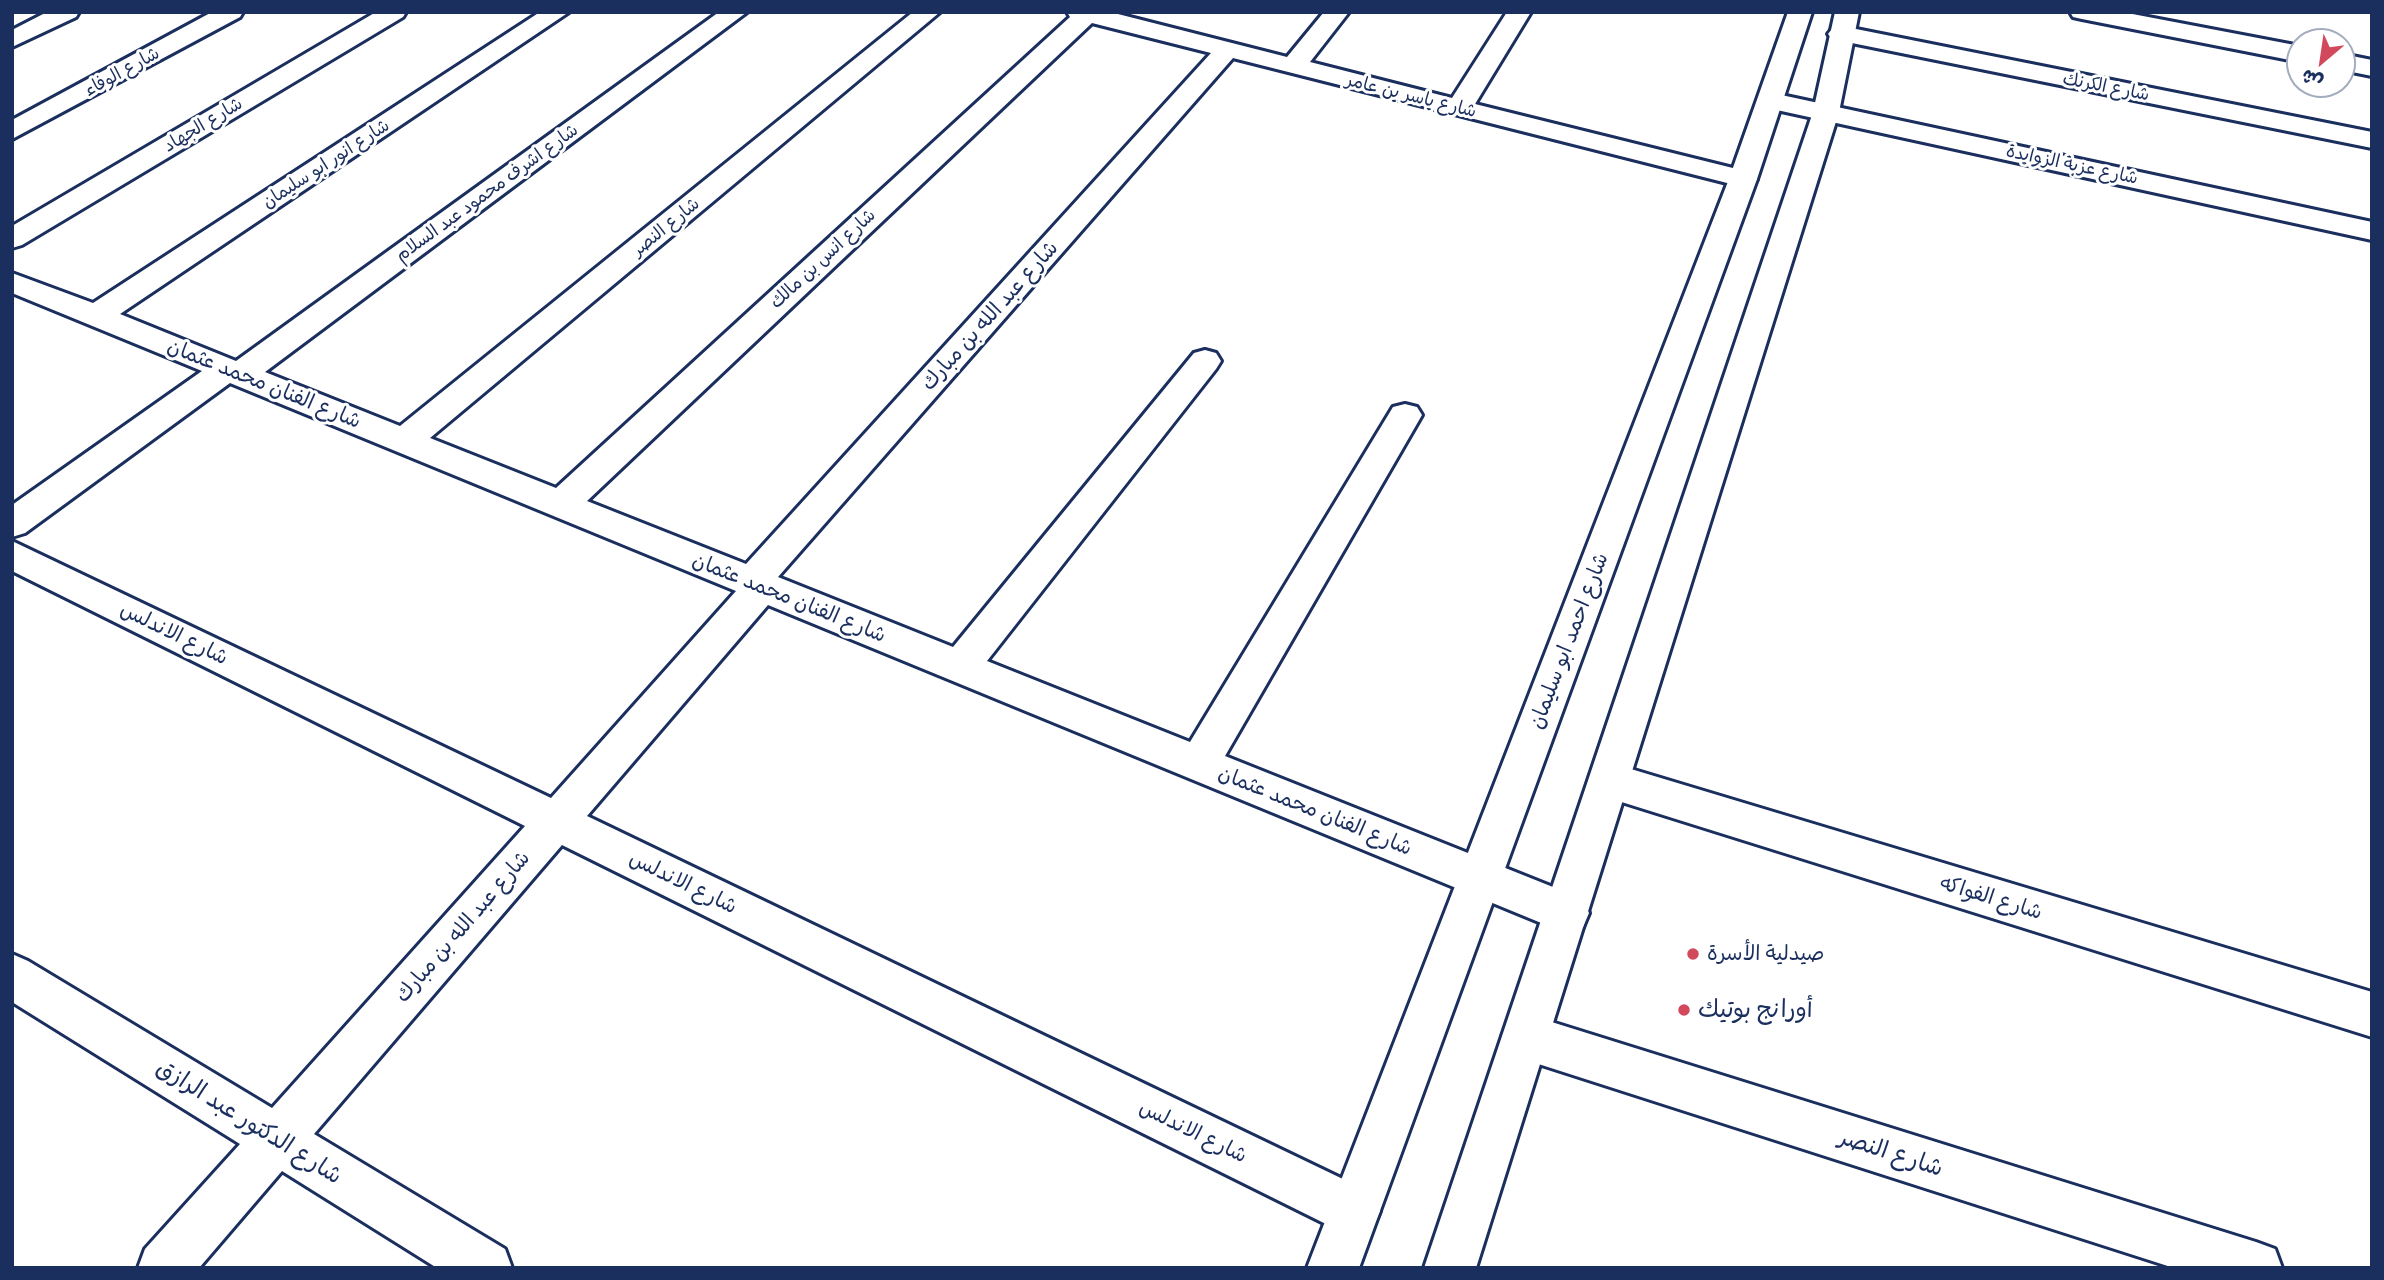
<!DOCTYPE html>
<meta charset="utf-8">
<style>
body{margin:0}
#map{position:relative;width:2384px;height:1280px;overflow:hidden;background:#fff;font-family:Delius,"Playpen Sans Arabic",sans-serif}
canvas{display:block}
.frame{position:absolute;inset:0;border:14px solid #1b2f5e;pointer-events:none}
.north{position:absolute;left:2286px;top:28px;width:70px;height:70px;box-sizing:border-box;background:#fff;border:2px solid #a4acbf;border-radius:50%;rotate:209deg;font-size:19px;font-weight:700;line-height:28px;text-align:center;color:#1b2f5e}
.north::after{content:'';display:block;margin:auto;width:24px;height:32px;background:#d1495b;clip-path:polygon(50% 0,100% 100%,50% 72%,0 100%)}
</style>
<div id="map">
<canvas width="2384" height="1280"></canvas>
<div class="frame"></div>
<div class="north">ش</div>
</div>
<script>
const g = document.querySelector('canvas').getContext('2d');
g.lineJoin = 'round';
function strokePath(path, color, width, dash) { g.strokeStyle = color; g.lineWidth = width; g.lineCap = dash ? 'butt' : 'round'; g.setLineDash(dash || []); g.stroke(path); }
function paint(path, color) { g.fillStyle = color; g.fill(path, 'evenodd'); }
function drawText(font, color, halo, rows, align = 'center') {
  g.font = font + ' Delius,"Playpen Sans Arabic",sans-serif'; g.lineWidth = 6; g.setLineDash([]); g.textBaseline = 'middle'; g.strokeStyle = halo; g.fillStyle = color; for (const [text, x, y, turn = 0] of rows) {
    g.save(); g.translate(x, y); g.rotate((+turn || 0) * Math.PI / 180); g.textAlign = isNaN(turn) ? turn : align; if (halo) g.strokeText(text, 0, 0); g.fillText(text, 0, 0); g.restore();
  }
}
const street = new Path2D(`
 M 47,12 L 79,12 L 76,17 L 12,47 L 12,30 Z
 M 212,12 L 243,12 L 240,17 L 12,139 L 12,120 Z
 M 376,12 L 406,12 L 403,17 L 22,245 L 12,248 L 12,226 Z
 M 540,12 L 569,12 L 120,314 L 236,361 L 719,12 L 747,12 L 265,372 L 400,426 L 913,12 L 940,12 L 430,438 L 556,488 L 1070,17 L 1067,12 L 1110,12 L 1287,57 L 1324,12 L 1349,12 L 1310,62 L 1452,98 L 1507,12 L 1531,12 L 1475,104 L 1753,173 L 1757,179 L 1753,185 L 1743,187 L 1233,58 L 778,577 L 953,647 L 1194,353 L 1205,350 L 1216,353 L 1221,361 L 1216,369 L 987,661 L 1190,742 L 1393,407 L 1405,404 L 1417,407 L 1422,415 L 1225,756 L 1583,899 L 1589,913 L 1583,927 L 1567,933 L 1551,927 L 768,605 L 587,816 L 1372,1193 L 1380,1211 L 1372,1229 L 1354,1237 L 1336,1229 L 562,845 L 314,1134 L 505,1249 L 512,1268 L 437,1268 L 282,1171 L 199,1268 L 138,1268 L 145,1249 L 240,1144 L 12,1002 L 12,954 L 28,961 L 272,1108 L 525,826 L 12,571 L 12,541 L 551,798 L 736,591 L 230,383 L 25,533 L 12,537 L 12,505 L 202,371 L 12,293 L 12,273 L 93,303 ZM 1092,23 L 1211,53 L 746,564 L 587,501 Z
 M 2070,12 L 2122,12 L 2300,46 L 2300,62 L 2082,19 L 2073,17 Z
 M 1841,26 L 2372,132 L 2372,148 L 1832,39 L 1828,34 L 1832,29 Z
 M 2342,54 L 2372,60 L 2372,76 L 2342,70 Z
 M 1772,93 L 2372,222 L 2372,240 L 1763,107 L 1759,101 L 1763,95 Z
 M 1611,763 L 2372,992 L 2372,1037 L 1596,794 L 1590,781 L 1596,768 Z
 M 1526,1014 L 2256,1242 L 2275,1249 L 2282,1268 L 2174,1268 L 1526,1060 L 1509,1053 L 1502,1037 L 1509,1021 Z`);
const secondary = new Path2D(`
 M 1788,12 L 1812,12 L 1757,179 L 1359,1268 L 1307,1268 L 1729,179 Z
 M 1835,12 L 1859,12 L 1839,112 L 1476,1268 L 1424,1268 L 1813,112 Z`);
strokePath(street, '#1b2f5e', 6);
strokePath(secondary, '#1b2f5e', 6);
paint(street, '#fff');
paint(secondary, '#fff');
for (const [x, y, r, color] of [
 [1693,954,7,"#d1495b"],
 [1684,1010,7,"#d1495b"]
]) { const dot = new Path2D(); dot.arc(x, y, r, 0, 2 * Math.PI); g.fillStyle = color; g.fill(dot); strokePath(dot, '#fff', 2.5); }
drawText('18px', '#1b2f5e', '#fff', [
 ["شارع الوفاء",122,72,-29],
 ["شارع الكرنك",2106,87,11],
 ["شارع ياسر بن عامر",1411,96,14],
 ["شارع الجهاد",203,125,-31],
 ["شارع انور ابو سليمان",326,164,-33],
 ["شارع عزبة الزوايدة",2072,165,12],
 ["شارع اشرف محمود عبد السلام",487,193,-36],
 ["شارع النصر",666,227,-39],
 ["شارع انس بن مالك",823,259,-43]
]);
drawText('21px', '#1b2f5e', '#fff', [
 ["شارع عبد الله بن مبارك",990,316,-48],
 ["شارع الفنان محمد عثمان",264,384,22],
 ["شارع الفنان محمد عثمان",789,598,22],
 ["شارع الاندلس",174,634,26],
 ["شارع احمد ابو سليمان",1569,641,-69],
 ["شارع الفنان محمد عثمان",1315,811,22],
 ["شارع الاندلس",683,883,26],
 ["شارع الفواكه",1991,898,17],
 ["شارع عبد الله بن مبارك",463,927,-49],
 ["شارع الاندلس",1193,1132,26]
]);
drawText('21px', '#1b2f5e', '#fff', [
 ["صيدلية الأسرة",1707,954]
], 'left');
drawText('24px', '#1b2f5e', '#fff', [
 ["أورانج بوتيك",1698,1010]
], 'left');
drawText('24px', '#1b2f5e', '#fff', [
 ["شارع الدكتور عبد الرازق",249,1122,32],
 ["شارع النصر",1891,1153,18]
]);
</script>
